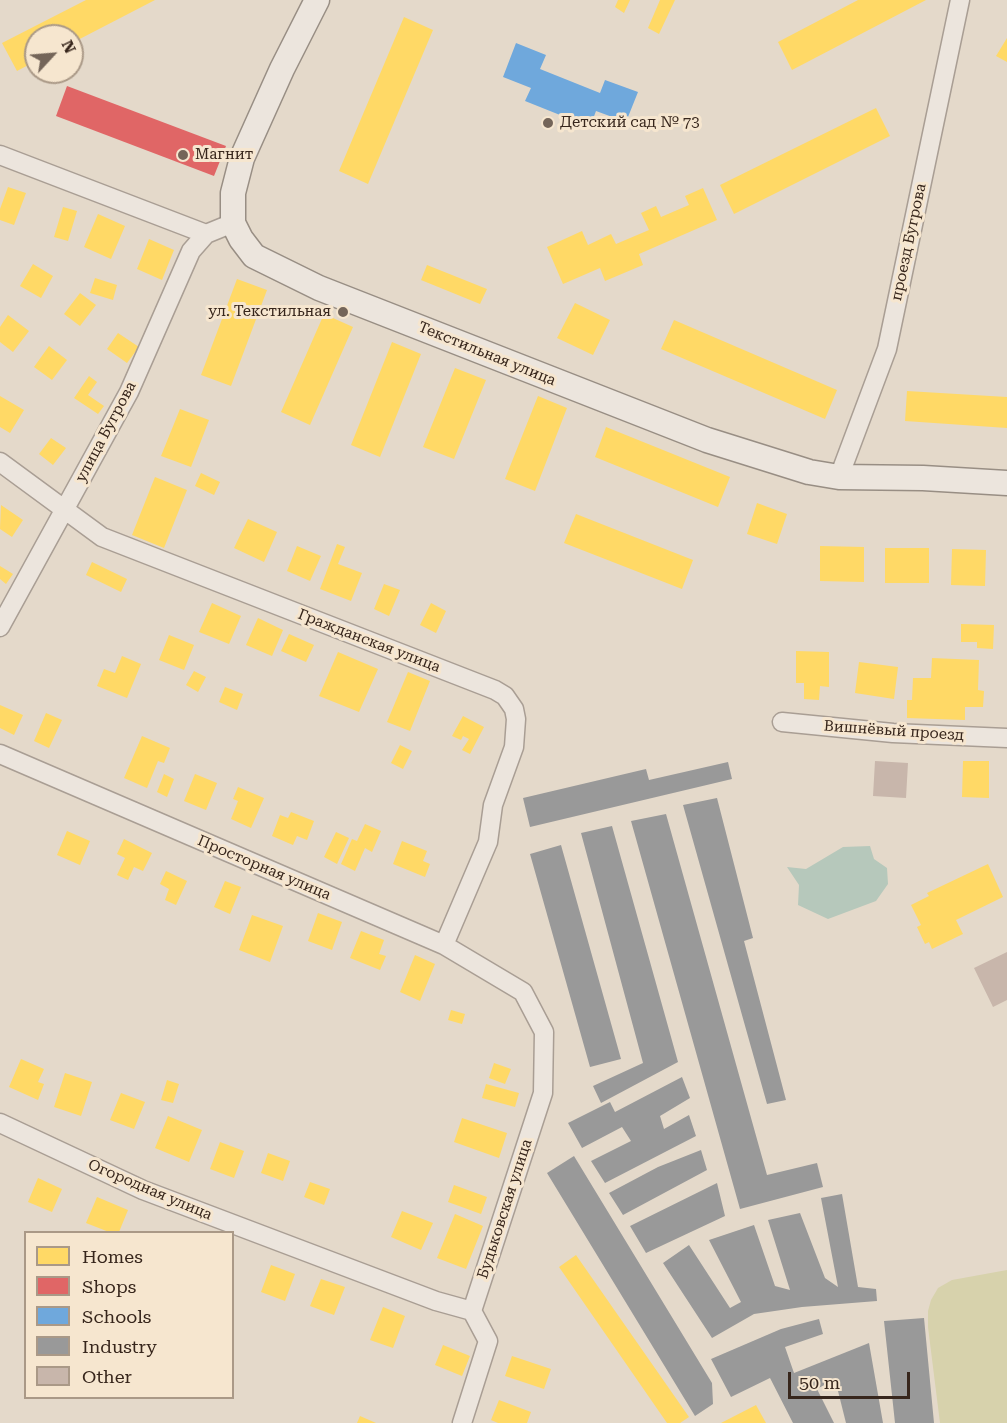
<!DOCTYPE html>
<meta charset="utf-8">
<style>
body{margin:0}
#map{position:relative;width:1007px;height:1423px;overflow:hidden;background:#e4d9ca;font-family:"Roboto Serif",serif}
canvas{display:block}
.legend{position:absolute;left:24px;top:1231px;width:210px;height:168px;box-sizing:border-box;background:#f6e6cf;border:2px solid #aa9987;margin:0;padding:8px 10px;list-style:none;font-size:18px;color:#37261c}
.legend li{display:flex;align-items:center;gap:12px;height:30px}
.legend b{width:30px;border:2px solid #aa9987}
.north{position:absolute;left:24px;top:24px;width:60px;height:60px;box-sizing:border-box;background:#f6e6cf;border:2px solid #aa9987;border-radius:50%;rotate:64deg;font-size:16px;font-weight:700;line-height:24px;text-align:center;color:#37261c}
.north::after{content:'';display:block;margin:auto;width:21px;height:27px;background:#746559;clip-path:polygon(50% 0,100% 100%,50% 72%,0 100%)}
.scale{position:absolute;left:788px;top:1372px;width:122px;height:27px;box-sizing:border-box;border:3px solid #37261c;border-top:0;padding-left:8px;font-size:18px;line-height:21px;white-space:nowrap;color:#37261c;-webkit-text-stroke:4px #f6e6cf;paint-order:stroke}
</style>
<div id="map">
<canvas width="1007" height="1423"></canvas>
<ul class="legend">
<li><b style="height:16px;background:#ffd966"></b>Homes</li>
<li><b style="height:16px;background:#e06666"></b>Shops</li>
<li><b style="height:16px;background:#6fa8dc"></b>Schools</li>
<li><b style="height:16px;background:#999"></b>Industry</li>
<li><b style="height:16px;background:#c8b6ab"></b>Other</li>
</ul>
<div class="north">N</div>
<div class="scale">50 m</div>
</div>
<script>
const g = document.querySelector('canvas').getContext('2d');
g.lineJoin = 'round';
function paint(path, color) { g.fillStyle = color; g.fill(path, 'evenodd'); }
function strokePath(path, color, width, dash) { g.strokeStyle = color; g.lineWidth = width; g.lineCap = dash ? 'butt' : 'round'; g.setLineDash(dash || []); g.stroke(path); }
function drawText(font, color, halo, rows, align = 'center') {
  g.font = font + ' "Roboto Serif",serif'; g.lineWidth = 6; g.setLineDash([]); g.textBaseline = 'middle'; g.strokeStyle = halo; g.fillStyle = color; for (const [text, x, y, turn = 0] of rows) {
    g.save(); g.translate(x, y); g.rotate((+turn || 0) * Math.PI / 180); g.textAlign = isNaN(turn) ? turn : align; if (halo) g.strokeText(text, 0, 0); g.fillText(text, 0, 0); g.restore();
  }
}
paint(new Path2D(`
 M 1007,1270 L 1007,1423 L 940,1423 L 928,1327 L 928,1311 L 931,1300 L 938,1288 L 952,1280 Z`), '#d7d2ac');
paint(new Path2D(`
 M 870,846 L 874,859 L 887,868 L 888,884 L 876,901 L 828,919 L 798,905 L 799,885 L 787,867 L 806,869 L 843,847 Z`), '#b6c8bb');
paint(new Path2D(`
 M 86,0 L 155,0 L 72,43 L 72,36 L 36,36 L 36,61 L 17,71 L 2,43 Z
 M 618,0 L 630,0 L 624,13 L 615,7 Z
 M 660,0 L 675,0 L 659,34 L 648,28 Z
 M 858,0 L 926,0 L 792,70 L 778,42 Z
 M 404,17 L 433,30 L 368,184 L 339,171 Z
 M 1007,38 L 1007,62 L 996,56 Z
 M 876,108 L 890,136 L 734,214 L 720,185 Z
 M 8,187 L 26,193 L 14,225 L 0,220 L 0,209 Z
 M 703,188 L 717,220 L 639,254 L 643,265 L 605,281 L 600,268 L 563,284 L 547,247 L 582,231 L 588,245 L 611,234 L 616,244 L 649,230 L 641,213 L 656,206 L 661,217 L 689,205 L 685,196 Z
 M 63,207 L 77,211 L 68,241 L 54,237 Z
 M 98,214 L 125,226 L 111,259 L 84,247 Z
 M 149,239 L 174,250 L 162,280 L 137,269 Z
 M 33,264 L 53,276 L 41,298 L 20,286 Z
 M 427,265 L 487,289 L 480,304 L 421,280 Z
 M 95,278 L 117,285 L 113,300 L 90,293 Z
 M 237,279 L 267,290 L 231,386 L 201,375 Z
 M 80,293 L 96,305 L 80,326 L 64,314 Z
 M 575,303 L 610,320 L 593,355 L 557,338 Z
 M 324,314 L 353,327 L 310,425 L 281,412 Z
 M 8,315 L 29,331 L 13,352 L 0,342 L 0,327 Z
 M 674,320 L 837,390 L 825,419 L 661,349 Z
 M 118,333 L 139,347 L 127,363 L 107,349 Z
 M 392,342 L 421,354 L 380,457 L 351,445 Z
 M 49,346 L 67,360 L 52,380 L 34,367 Z
 M 455,368 L 486,380 L 454,459 L 423,447 Z
 M 89,376 L 97,382 L 88,395 L 104,406 L 98,414 L 74,398 Z
 M 907,391 L 1007,397 L 1007,428 L 905,421 Z
 M 0,396 L 24,410 L 10,433 L 0,427 Z
 M 538,396 L 567,408 L 535,491 L 505,479 Z
 M 180,409 L 209,420 L 191,467 L 161,456 Z
 M 606,427 L 730,477 L 718,507 L 595,457 Z
 M 51,438 L 66,448 L 53,465 L 39,454 Z
 M 201,473 L 220,482 L 214,495 L 195,486 Z
 M 155,477 L 187,490 L 164,548 L 132,535 Z
 M 757,503 L 787,514 L 777,544 L 747,534 Z
 M 1,505 L 23,520 L 12,537 L 0,529 Z
 M 576,514 L 693,560 L 682,589 L 564,543 Z
 M 248,519 L 277,532 L 264,562 L 234,548 Z
 M 337,544 L 345,547 L 338,564 L 362,573 L 351,601 L 320,589 Z
 M 297,546 L 321,556 L 310,581 L 287,571 Z
 M 820,546 L 864,547 L 864,582 L 820,581 Z
 M 885,548 L 929,548 L 929,583 L 885,583 Z
 M 952,549 L 986,550 L 985,586 L 951,585 Z
 M 92,562 L 127,579 L 121,592 L 86,575 Z
 M 0,566 L 13,574 L 6,584 L 0,579 Z
 M 384,584 L 400,590 L 389,616 L 374,609 Z
 M 212,603 L 241,616 L 229,644 L 199,632 Z
 M 431,603 L 446,611 L 436,633 L 420,625 Z
 M 258,618 L 283,630 L 272,656 L 246,645 Z
 M 961,624 L 994,625 L 993,649 L 977,648 L 977,642 L 961,642 Z
 M 289,634 L 314,645 L 306,662 L 281,651 Z
 M 169,635 L 194,645 L 184,670 L 159,660 Z
 M 796,651 L 829,652 L 829,687 L 820,686 L 819,700 L 804,699 L 804,683 L 796,683 Z
 M 338,652 L 378,669 L 359,712 L 319,696 Z
 M 122,656 L 141,664 L 127,698 L 97,686 L 104,669 L 115,673 Z
 M 932,658 L 979,660 L 978,690 L 984,691 L 983,707 L 965,707 L 965,720 L 907,718 L 907,700 L 912,700 L 913,678 L 931,678 Z
 M 859,662 L 898,667 L 894,699 L 855,693 Z
 M 194,671 L 206,677 L 198,692 L 186,685 Z
 M 408,672 L 430,681 L 410,731 L 387,722 Z
 M 225,687 L 243,694 L 237,710 L 219,702 Z
 M 0,705 L 23,715 L 14,735 L 0,728 Z
 M 46,713 L 62,720 L 49,748 L 34,741 Z
 M 463,716 L 484,727 L 470,754 L 462,750 L 469,739 L 463,736 L 461,740 L 452,736 Z
 M 142,736 L 170,748 L 164,763 L 158,761 L 147,788 L 124,778 Z
 M 400,745 L 412,751 L 403,769 L 391,763 Z
 M 963,761 L 989,761 L 989,798 L 962,797 Z
 M 164,774 L 174,779 L 167,797 L 157,792 Z
 M 195,774 L 217,783 L 206,810 L 184,801 Z
 M 238,787 L 264,798 L 251,828 L 231,819 L 238,801 L 233,799 Z
 M 291,812 L 314,821 L 307,840 L 297,836 L 293,845 L 272,836 L 280,815 L 288,818 Z
 M 365,824 L 381,831 L 372,852 L 365,848 L 355,871 L 341,864 L 352,839 L 357,841 Z
 M 67,831 L 90,841 L 80,865 L 57,855 Z
 M 336,832 L 349,838 L 337,864 L 324,857 Z
 M 124,839 L 152,853 L 143,871 L 134,867 L 128,880 L 117,875 L 125,858 L 117,854 Z
 M 402,841 L 427,851 L 423,861 L 430,864 L 425,877 L 393,864 Z
 M 988,864 L 1003,897 L 956,920 L 963,934 L 932,949 L 929,942 L 925,944 L 917,927 L 921,925 L 911,905 L 929,896 L 927,893 Z
 M 166,871 L 187,881 L 176,905 L 165,900 L 169,889 L 160,884 Z
 M 225,881 L 241,887 L 230,914 L 214,907 Z
 M 318,913 L 342,922 L 332,950 L 308,941 Z
 M 252,915 L 283,926 L 270,962 L 239,950 Z
 M 361,931 L 384,940 L 379,954 L 386,956 L 380,970 L 350,958 Z
 M 415,955 L 435,964 L 420,1001 L 400,992 Z
 M 451,1010 L 465,1014 L 462,1024 L 448,1020 Z
 M 21,1059 L 44,1069 L 38,1082 L 44,1084 L 38,1100 L 9,1087 Z
 M 494,1063 L 511,1069 L 505,1084 L 489,1078 Z
 M 65,1073 L 92,1082 L 81,1116 L 54,1107 Z
 M 167,1080 L 179,1084 L 173,1103 L 161,1100 Z
 M 486,1084 L 519,1093 L 515,1107 L 482,1098 Z
 M 121,1093 L 145,1102 L 134,1129 L 110,1120 Z
 M 168,1116 L 202,1130 L 189,1162 L 155,1148 Z
 M 462,1118 L 507,1133 L 499,1158 L 454,1142 Z
 M 220,1142 L 244,1151 L 234,1178 L 210,1169 Z
 M 268,1153 L 290,1161 L 283,1181 L 261,1173 Z
 M 38,1178 L 62,1189 L 52,1212 L 28,1202 Z
 M 310,1182 L 330,1189 L 324,1205 L 304,1197 Z
 M 454,1185 L 487,1197 L 481,1214 L 448,1202 Z
 M 97,1197 L 128,1210 L 119,1232 L 109,1232 L 86,1223 Z
 M 402,1211 L 433,1223 L 421,1250 L 391,1237 Z
 M 455,1214 L 483,1226 L 466,1269 L 437,1258 Z
 M 576,1255 L 689,1417 L 680,1423 L 667,1423 L 559,1267 Z
 M 271,1265 L 295,1274 L 285,1301 L 261,1292 Z
 M 321,1279 L 345,1287 L 334,1315 L 310,1306 Z
 M 383,1307 L 405,1316 L 393,1348 L 370,1340 Z
 M 443,1345 L 470,1356 L 462,1376 L 435,1365 Z
 M 512,1356 L 551,1369 L 544,1389 L 505,1376 Z
 M 499,1400 L 531,1412 L 527,1423 L 498,1423 L 491,1420 Z
 M 756,1405 L 766,1423 L 721,1423 Z
 M 360,1416 L 376,1423 L 357,1423 Z`), '#ffd966');
paint(new Path2D(`
 M 67,86 L 226,146 L 214,176 L 56,116 Z`), '#e06666');
paint(new Path2D(`
 M 516,43 L 546,55 L 540,69 L 600,93 L 605,80 L 638,92 L 626,122 L 596,111 L 590,127 L 525,101 L 531,88 L 503,77 Z`), '#6fa8dc');
paint(new Path2D(`
 M 728,762 L 732,779 L 530,827 L 523,798 L 646,769 L 649,780 Z
 M 717,798 L 753,938 L 744,941 L 786,1100 L 767,1104 L 683,805 Z
 M 666,814 L 767,1175 L 817,1163 L 823,1187 L 740,1209 L 631,821 Z
 M 612,826 L 678,1062 L 601,1103 L 593,1086 L 643,1063 L 581,833 Z
 M 561,845 L 621,1059 L 590,1067 L 530,854 Z
 M 682,1077 L 690,1098 L 660,1116 L 664,1129 L 689,1115 L 696,1136 L 605,1183 L 591,1161 L 631,1141 L 622,1127 L 582,1148 L 568,1123 L 610,1102 L 615,1112 Z
 M 701,1150 L 707,1170 L 623,1215 L 609,1193 L 658,1167 Z
 M 574,1156 L 712,1383 L 713,1404 L 695,1416 L 547,1173 Z
 M 717,1183 L 725,1216 L 646,1253 L 630,1226 Z
 M 842,1194 L 858,1287 L 876,1289 L 877,1301 L 802,1307 L 754,1314 L 712,1338 L 663,1263 L 689,1245 L 730,1308 L 741,1302 L 709,1240 L 754,1225 L 775,1286 L 790,1290 L 768,1220 L 800,1213 L 825,1278 L 838,1287 L 821,1198 Z
 M 924,1318 L 934,1423 L 895,1423 L 884,1321 Z
 M 819,1319 L 823,1334 L 785,1347 L 794,1373 L 869,1343 L 883,1423 L 846,1423 L 835,1379 L 817,1389 L 834,1423 L 793,1423 L 770,1378 L 731,1397 L 711,1359 L 781,1329 Z`), '#999');
paint(new Path2D(`
 M 875,761 L 908,763 L 906,798 L 873,796 Z
 M 1007,952 L 1007,1000 L 993,1007 L 974,968 Z`), '#c8b6ab');
const street = new Path2D(`
 M 0,155 L 206,234 L 233,223
 M 0,462 L 102,537 L 495,690 L 505,696 L 514,709 L 516,719 L 514,747 L 493,805 L 488,842 L 444,945
 M 839,477 L 887,349 L 960,0
 M 0,627 L 129,392 L 191,251 L 206,234
 M 782,722 L 893,733 L 1007,738
 M 0,754 L 444,945 L 523,992 L 544,1032 L 543,1093 L 472,1311 L 488,1341 L 462,1423
 M 0,1123 L 143,1190 L 436,1301 L 472,1311`);
const secondary = new Path2D(`
 M 317,0 L 282,69 L 242,158 L 233,193 L 233,223 L 241,239 L 254,256 L 319,288 L 707,440 L 809,472 L 839,477 L 923,478 L 1007,483`);
strokePath(street, '#a99e94', 21);
strokePath(secondary, '#988e84', 27);
strokePath(street, '#ece5dd', 18);
strokePath(secondary, '#ece5dd', 24);
for (const [x, y, r, color] of [
 [548,123,6,"#746559"],
 [183,155,6,"#746559"],
 [343,312,6,"#746559"]
]) { const dot = new Path2D(); dot.arc(x, y, r, 0, 2 * Math.PI); g.fillStyle = color; g.fill(dot); strokePath(dot, '#f6e6cf', 2); }
drawText('15px', '#37261c', '#f6e6cf', [
 ["Детский сад № 73",560,123],
 ["Магнит",195,155],
 ["ул. Текстильная",331,312,"right"]
], 'left');
drawText('15px', '#37261c', '#f6e6cf', [
 ["проезд Бугрова",909,242,-78],
 ["Текстильная улица",487,354,22],
 ["улица Бугрова",106,432,-62],
 ["Гражданская улица",369,641,21],
 ["Вишнёвый проезд",894,731,4],
 ["Просторная улица",264,868,23],
 ["Огородная улица",150,1190,23],
 ["Будьковская улица",505,1209,-72]
]);
</script>
